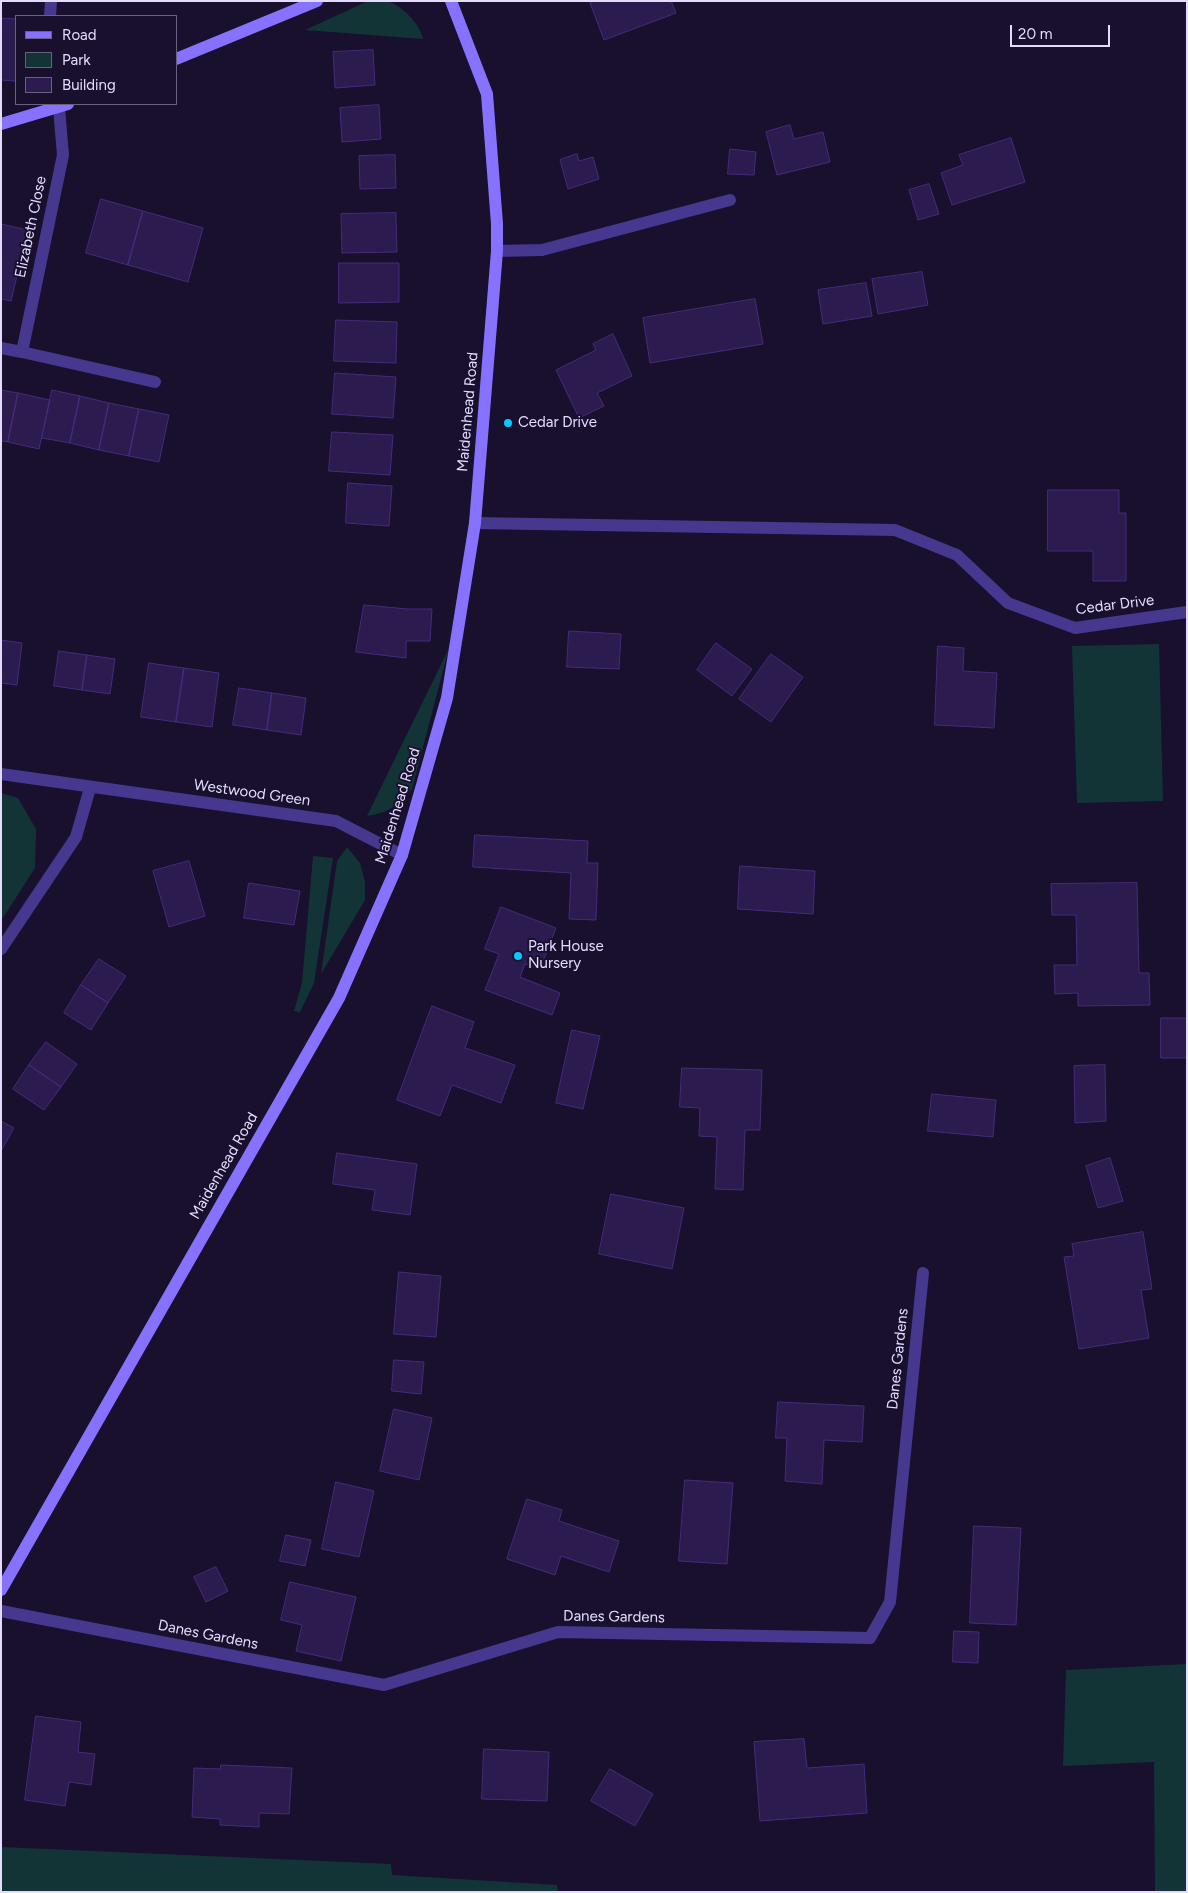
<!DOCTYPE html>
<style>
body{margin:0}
#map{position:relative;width:1188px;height:1893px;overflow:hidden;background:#18102d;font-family:Figtree,sans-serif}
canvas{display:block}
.frame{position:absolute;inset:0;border:2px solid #e4dbff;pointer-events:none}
.legend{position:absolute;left:15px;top:15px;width:162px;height:90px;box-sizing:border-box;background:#18102d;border:1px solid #6a6181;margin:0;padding:6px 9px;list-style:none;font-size:15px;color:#e4dbff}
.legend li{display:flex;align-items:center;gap:10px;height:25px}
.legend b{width:25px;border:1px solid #6a6181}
.scale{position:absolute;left:1010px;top:25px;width:100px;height:22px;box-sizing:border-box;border:2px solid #e4dbff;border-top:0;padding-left:6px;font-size:15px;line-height:18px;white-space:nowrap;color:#e4dbff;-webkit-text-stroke:4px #18102d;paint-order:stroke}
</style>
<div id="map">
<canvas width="1188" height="1893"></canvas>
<div class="frame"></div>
<ul class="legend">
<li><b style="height:6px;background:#8772ff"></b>Road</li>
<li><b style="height:14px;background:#123437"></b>Park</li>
<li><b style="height:14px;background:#2c1b4f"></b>Building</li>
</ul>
<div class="scale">20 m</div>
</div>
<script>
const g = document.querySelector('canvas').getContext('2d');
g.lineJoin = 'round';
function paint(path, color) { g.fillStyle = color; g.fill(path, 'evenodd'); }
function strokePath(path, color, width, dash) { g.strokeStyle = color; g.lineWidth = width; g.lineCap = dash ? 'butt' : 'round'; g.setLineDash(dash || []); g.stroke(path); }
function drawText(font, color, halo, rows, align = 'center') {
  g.font = font + ' Figtree,sans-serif'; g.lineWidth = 4; g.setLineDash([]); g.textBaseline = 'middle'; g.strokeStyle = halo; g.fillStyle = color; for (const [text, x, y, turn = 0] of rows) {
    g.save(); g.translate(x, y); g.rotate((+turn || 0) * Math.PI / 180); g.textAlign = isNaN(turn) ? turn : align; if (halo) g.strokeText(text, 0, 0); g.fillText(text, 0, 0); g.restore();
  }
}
paint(new Path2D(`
 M 366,2 C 373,2 383,0 390,2 C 404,8 420,24 423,39 L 305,30 Z
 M 1159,644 L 1163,801 L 1077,803 L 1072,646 Z
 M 449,648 L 412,789 C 396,806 391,812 367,816 Z
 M 1,793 L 18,798 L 36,829 L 35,868 L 1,921 Z
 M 347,847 L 360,863 L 365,882 L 365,900 L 321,974 L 337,861 Z
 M 313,856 L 333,858 L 314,983 L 300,1012 L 294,1011 L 302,983 Z
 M 1187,1664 L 1187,1892 L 1155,1892 L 1154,1762 L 1063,1766 L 1066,1670 Z
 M 1,1847 L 391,1864 L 392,1875 L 557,1885 L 558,1892 L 1,1892 Z`), '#123437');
const building = new Path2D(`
 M 596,1 L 671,1 L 676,13 L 604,40 L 590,3 Z
 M 1,18 L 16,19 L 16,81 L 1,80 Z
 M 373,50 L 375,85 L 335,88 L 333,52 Z
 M 379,105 L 381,139 L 342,142 L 340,108 Z
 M 790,125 L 794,139 L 823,132 L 830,162 L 777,175 L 766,132 Z
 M 1011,138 L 1025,182 L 952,205 L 941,173 L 963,165 L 959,155 Z
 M 730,149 L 756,152 L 754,175 L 728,174 Z
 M 577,154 L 579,161 L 593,157 L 599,179 L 568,189 L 560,160 Z
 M 395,155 L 396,188 L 360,189 L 359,156 Z
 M 929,184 L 939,214 L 918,220 L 909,190 Z
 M 101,199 L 143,211 L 128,265 L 86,253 Z
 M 143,211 L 203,228 L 188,282 L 128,265 Z
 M 396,213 L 397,252 L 342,253 L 341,214 Z
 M 1,224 L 28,230 L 11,301 L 1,299 Z
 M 339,263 L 399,263 L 399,302 L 339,303 Z
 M 922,272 L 928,305 L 878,314 L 872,279 Z
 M 866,283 L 872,316 L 823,324 L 818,290 Z
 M 755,299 L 763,344 L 650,363 L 643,318 Z
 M 336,320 L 397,322 L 396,363 L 334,361 Z
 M 613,334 L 632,376 L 597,393 L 604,406 L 579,418 L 556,370 L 596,350 L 593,344 Z
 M 335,373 L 396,377 L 393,418 L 332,414 Z
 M 1,390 L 18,393 L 8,442 L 1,441 Z
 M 52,390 L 80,396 L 70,443 L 42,438 Z
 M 18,393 L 50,400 L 39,449 L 8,442 Z
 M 80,396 L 109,403 L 99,450 L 70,443 Z
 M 109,403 L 139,409 L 129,456 L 99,450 Z
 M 139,409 L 169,415 L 159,462 L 129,456 Z
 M 332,432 L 393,435 L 390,475 L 329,471 Z
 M 348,483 L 392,486 L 389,526 L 346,523 Z
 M 1048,490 L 1119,490 L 1119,513 L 1126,513 L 1126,581 L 1093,581 L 1093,551 L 1048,551 Z
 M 364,605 L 408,609 L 432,609 L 430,641 L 406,641 L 406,658 L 356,652 Z
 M 569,631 L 621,634 L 619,669 L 567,667 Z
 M 1,640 L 22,643 L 17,685 L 1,683 Z
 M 716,643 L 752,669 L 732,696 L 697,670 Z
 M 938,646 L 964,648 L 963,671 L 997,673 L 994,728 L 935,725 Z
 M 59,651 L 87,655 L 82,690 L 54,686 Z
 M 771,654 L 803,677 L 771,722 L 739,699 Z
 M 87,655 L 115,659 L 110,694 L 82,690 Z
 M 149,663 L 184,668 L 176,722 L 141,717 Z
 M 184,668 L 219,673 L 212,727 L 176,722 Z
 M 239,688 L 272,693 L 267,730 L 233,725 Z
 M 272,693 L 306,698 L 301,735 L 267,730 Z
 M 475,835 L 588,841 L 587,863 L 598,863 L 596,920 L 569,919 L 571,873 L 473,867 Z
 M 189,861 L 205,916 L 169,927 L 153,871 Z
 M 740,866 L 815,871 L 813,914 L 738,909 Z
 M 249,883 L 300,891 L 294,925 L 244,918 Z
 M 1137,883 L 1139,973 L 1149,973 L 1150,1005 L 1078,1006 L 1078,993 L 1055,994 L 1054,965 L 1077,965 L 1076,915 L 1052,915 L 1051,884 Z
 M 501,907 L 556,928 L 540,969 L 525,964 L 520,977 L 560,993 L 552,1015 L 485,990 L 499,954 L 485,949 Z
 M 99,959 L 126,976 L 108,1003 L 81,985 Z
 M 81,985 L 108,1003 L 91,1030 L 64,1013 Z
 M 432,1006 L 474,1022 L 465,1048 L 515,1065 L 501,1103 L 452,1085 L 440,1116 L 397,1100 Z
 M 1161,1018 L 1187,1018 L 1187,1058 L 1161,1058 Z
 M 572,1030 L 600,1036 L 583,1109 L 556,1103 Z
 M 46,1042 L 77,1064 L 61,1087 L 29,1065 Z
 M 29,1065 L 61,1087 L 44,1110 L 13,1089 Z
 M 1105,1065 L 1106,1121 L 1075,1123 L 1074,1066 Z
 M 682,1068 L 762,1070 L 760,1130 L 745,1130 L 743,1190 L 715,1189 L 717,1137 L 699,1136 L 700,1108 L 680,1107 Z
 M 932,1094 L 996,1100 L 993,1137 L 928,1131 Z
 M 1,1121 L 14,1128 L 1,1151 Z
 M 337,1153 L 417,1164 L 410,1215 L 372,1210 L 375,1190 L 333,1184 Z
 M 1110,1158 L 1123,1201 L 1098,1208 L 1086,1166 Z
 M 611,1194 L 684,1208 L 672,1269 L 599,1254 Z
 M 1143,1232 L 1152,1289 L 1141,1290 L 1149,1338 L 1079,1349 L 1064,1257 L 1074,1256 L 1072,1244 Z
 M 399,1272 L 441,1276 L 436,1337 L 394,1334 Z
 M 394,1360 L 424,1362 L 421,1394 L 392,1391 Z
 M 778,1402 L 864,1406 L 862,1442 L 824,1440 L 822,1484 L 785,1481 L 787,1438 L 776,1438 Z
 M 394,1409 L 432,1418 L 419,1480 L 380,1471 Z
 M 685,1480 L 733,1483 L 727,1564 L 679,1561 Z
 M 336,1482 L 374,1491 L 359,1557 L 322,1549 Z
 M 527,1499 L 562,1510 L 559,1521 L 619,1541 L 609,1572 L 561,1556 L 555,1575 L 507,1559 Z
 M 974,1526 L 1021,1528 L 1016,1625 L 970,1623 Z
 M 286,1535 L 311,1540 L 305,1566 L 280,1561 Z
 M 216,1567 L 228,1591 L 206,1602 L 194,1577 Z
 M 290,1582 L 356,1597 L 341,1661 L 296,1651 L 302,1625 L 281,1620 Z
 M 954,1631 L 979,1632 L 978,1663 L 953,1662 Z
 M 36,1716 L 81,1722 L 78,1752 L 95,1754 L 91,1785 L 69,1782 L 65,1806 L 25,1800 Z
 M 804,1739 L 807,1768 L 864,1764 L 867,1813 L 760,1821 L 754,1742 Z
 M 484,1749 L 549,1752 L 547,1801 L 482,1799 Z
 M 221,1765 L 292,1768 L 289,1814 L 259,1813 L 259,1827 L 220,1825 L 220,1819 L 192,1817 L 194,1768 L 220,1769 Z
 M 610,1769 L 653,1794 L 635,1826 L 591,1801 Z`);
paint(building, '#2c1b4f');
strokePath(building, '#452b7c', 1);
strokePath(new Path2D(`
 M 497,251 L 542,250 L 730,200`), '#46388e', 12);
strokePath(new Path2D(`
 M 50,16 L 51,1
 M 59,108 L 63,155 L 22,352 L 155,382
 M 1,348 L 22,352
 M 475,523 L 895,530 L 957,555 L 1008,603 L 1075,628 L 1187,612
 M 1,774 L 336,821 L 402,855
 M 1,949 L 76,837 L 90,788
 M 1,1611 L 384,1685 L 558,1632 L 870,1638 L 890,1602 L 923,1273`), '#46388e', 12);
strokePath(new Path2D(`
 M 176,59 L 317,1
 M 1,124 L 68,104
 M 1,1590 L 339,998 L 402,855 L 447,698 L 475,523 L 497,251 L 497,224 L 487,94 L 451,1`), '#8772ff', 12);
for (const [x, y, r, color] of [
 [508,423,5,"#07c8ff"],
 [518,956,5,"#07c8ff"]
]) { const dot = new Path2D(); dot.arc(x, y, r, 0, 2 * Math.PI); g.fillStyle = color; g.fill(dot); strokePath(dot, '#18102d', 2); }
drawText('15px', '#e4dbff', '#18102d', [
 ["Elizabeth Close",31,227,-78],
 ["Maidenhead Road",468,412,-85],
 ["Cedar Drive",1115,605,-7],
 ["Westwood Green",252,793,8],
 ["Maidenhead Road",398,806,-73],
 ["Maidenhead Road",224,1166,-60],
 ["Danes Gardens",898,1359,-84],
 ["Danes Gardens",614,1617,1],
 ["Danes Gardens",208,1635,11]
]);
drawText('15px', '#e4dbff', '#18102d', [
 ["Cedar Drive",518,423],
 ["Park House",528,947],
 ["Nursery",528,964]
], 'left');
</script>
